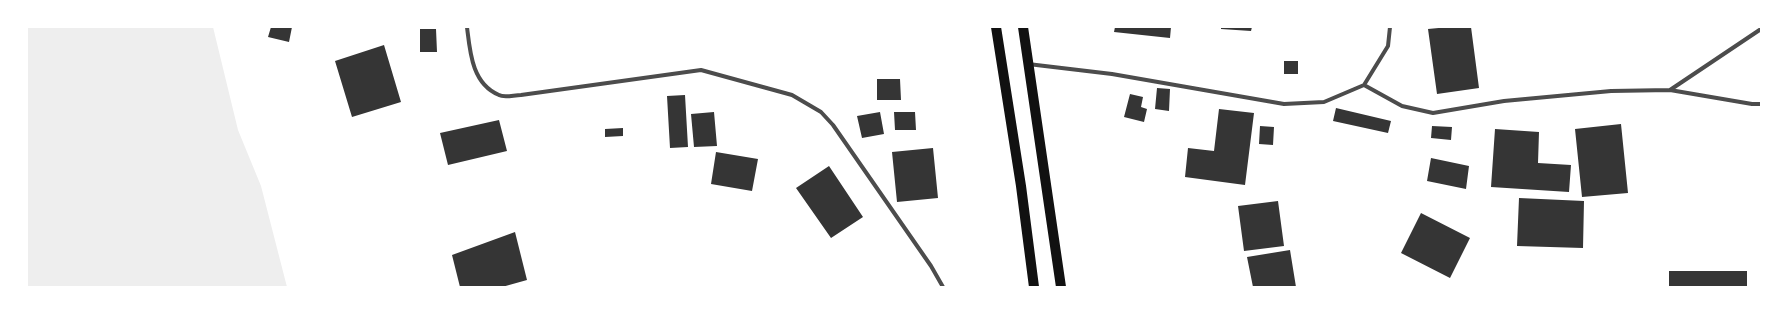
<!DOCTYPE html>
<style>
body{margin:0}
#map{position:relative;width:1788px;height:314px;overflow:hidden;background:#fff;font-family:"DejaVu Sans",sans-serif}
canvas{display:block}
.frame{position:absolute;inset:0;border:28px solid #fff;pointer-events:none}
</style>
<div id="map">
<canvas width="1788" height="314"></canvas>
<div class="frame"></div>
</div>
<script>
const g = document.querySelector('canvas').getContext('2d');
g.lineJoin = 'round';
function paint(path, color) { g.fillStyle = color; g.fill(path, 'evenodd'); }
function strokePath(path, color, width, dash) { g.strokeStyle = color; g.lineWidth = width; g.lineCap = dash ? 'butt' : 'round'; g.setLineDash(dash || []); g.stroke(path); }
paint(new Path2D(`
 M 27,27 L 213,27 L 238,130 L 261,186 L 287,287 L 27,287 Z`), '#eee');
paint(new Path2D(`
 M 271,27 L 292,27 L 289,42 L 268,37 Z
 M 1115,27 L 1171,27 L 1170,38 L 1114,32 Z
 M 1221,27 L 1252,27 L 1251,31 L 1221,29 Z
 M 1449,27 L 1471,27 L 1479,88 L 1437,94 L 1428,29 Z
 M 420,29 L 436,29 L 437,52 L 420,52 Z
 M 384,45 L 401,102 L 352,117 L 335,61 Z
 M 1284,61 L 1298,61 L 1298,74 L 1284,74 Z
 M 877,79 L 900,79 L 901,100 L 877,100 Z
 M 1157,88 L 1170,89 L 1169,111 L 1155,109 Z
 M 1130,94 L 1143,97 L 1141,107 L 1147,109 L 1144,122 L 1124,117 Z
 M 685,95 L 688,147 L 670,148 L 667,96 Z
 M 1336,108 L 1391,121 L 1388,133 L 1333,121 Z
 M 1219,109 L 1254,113 L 1245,185 L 1185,177 L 1188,148 L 1214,151 Z
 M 714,112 L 717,146 L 694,147 L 691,114 Z
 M 880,112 L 884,134 L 862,138 L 857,116 Z
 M 894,112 L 915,112 L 916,130 L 895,130 Z
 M 499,120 L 507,151 L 448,165 L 440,133 Z
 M 1621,124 L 1628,193 L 1582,197 L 1575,129 Z
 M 1260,126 L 1274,127 L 1273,145 L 1259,144 Z
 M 1432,126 L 1452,127 L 1451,140 L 1431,138 Z
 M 623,128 L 623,136 L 605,137 L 605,129 Z
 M 1495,129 L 1539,132 L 1538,163 L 1571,165 L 1569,192 L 1491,187 Z
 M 933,148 L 938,198 L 897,202 L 892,152 Z
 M 716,152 L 758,159 L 752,191 L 711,184 Z
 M 1431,158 L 1469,166 L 1466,189 L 1427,181 Z
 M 829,166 L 863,217 L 831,238 L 796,188 Z
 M 1519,198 L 1584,201 L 1583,248 L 1517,246 Z
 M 1278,201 L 1284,246 L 1244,251 L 1238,206 Z
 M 1421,213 L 1470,238 L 1450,278 L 1401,253 Z
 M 515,232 L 527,280 L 502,287 L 460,287 L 452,255 Z
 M 1290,250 L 1296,287 L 1253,287 L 1247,257 Z
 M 1669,271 L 1747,271 L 1747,287 L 1669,287 Z`), '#353535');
strokePath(new Path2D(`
 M 467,27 C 470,52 472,84 499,95 C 504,98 514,95 521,95 L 701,70 L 792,95 L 821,112 L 833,125 L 931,266 L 943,287
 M 1028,64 L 1112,74 L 1284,104 L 1324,102 L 1364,85 L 1388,46 L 1390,27
 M 1364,85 L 1402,106 L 1433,113 L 1504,101 L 1611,91 L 1670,90 L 1752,104 L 1761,104
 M 1670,90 L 1761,29`), '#4c4c4c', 4);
strokePath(new Path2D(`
 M 996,27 L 1021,186 L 1034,287
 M 1023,27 L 1061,287`), '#111', 10);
</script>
